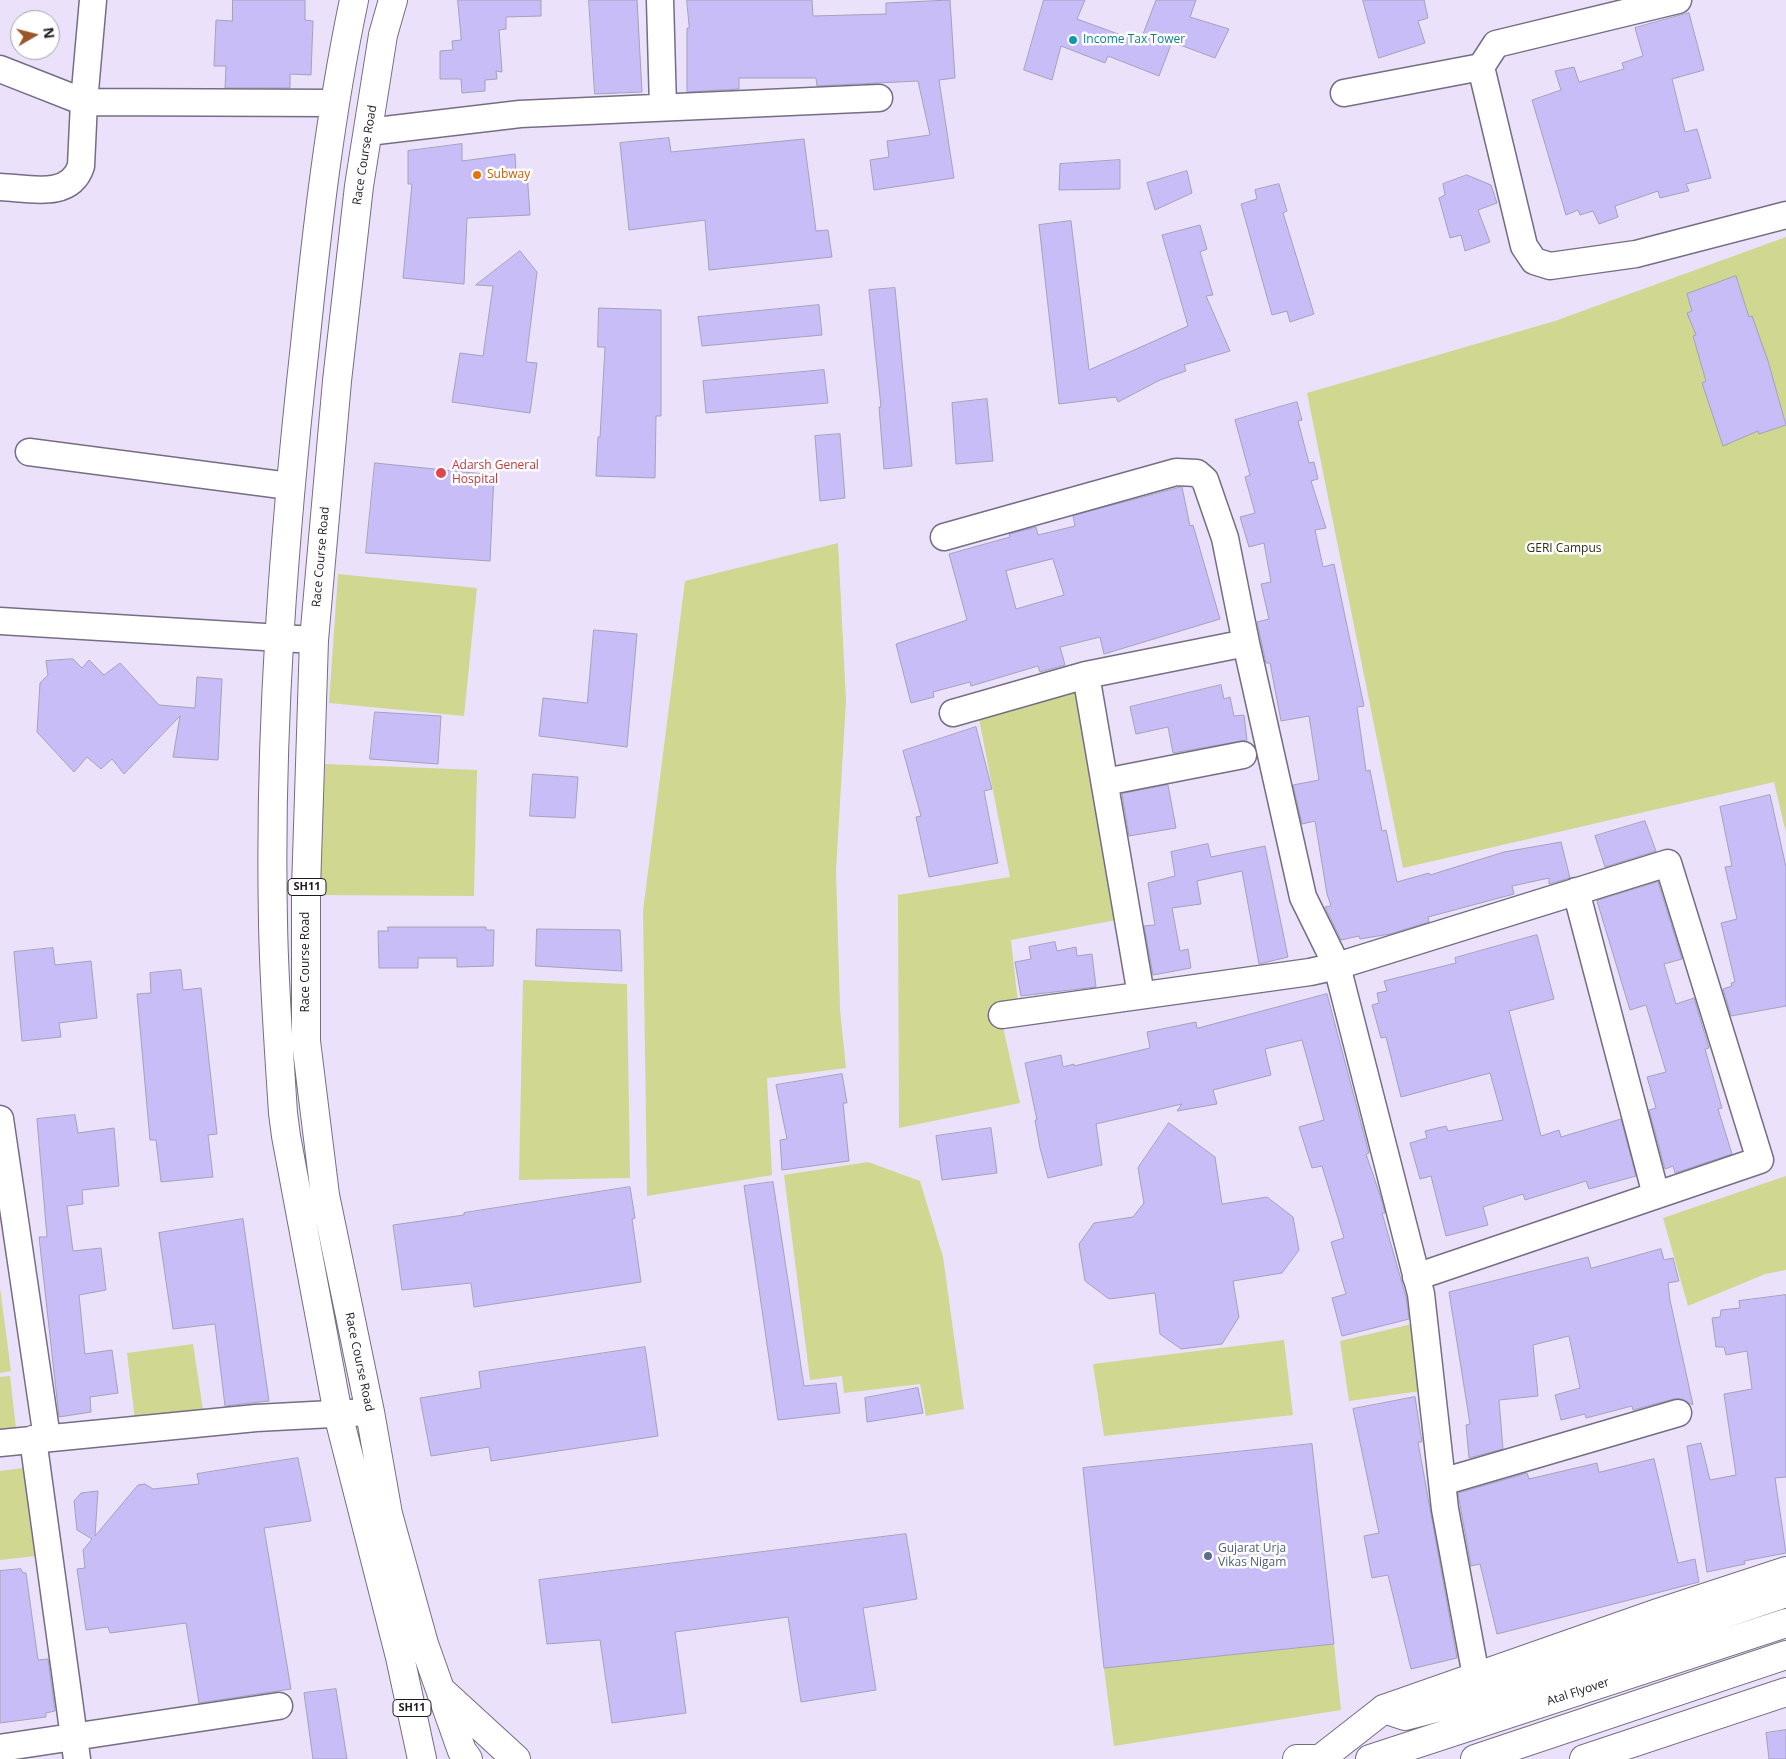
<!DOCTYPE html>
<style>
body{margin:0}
#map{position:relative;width:1786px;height:1759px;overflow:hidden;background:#ebe1fb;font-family:"Open Sans",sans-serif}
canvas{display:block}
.north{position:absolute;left:10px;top:10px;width:50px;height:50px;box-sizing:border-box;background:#fff;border:1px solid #a5a3a7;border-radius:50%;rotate:82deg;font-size:14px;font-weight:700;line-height:20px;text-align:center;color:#1d1922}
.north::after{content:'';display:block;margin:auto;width:18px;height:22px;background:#9a5529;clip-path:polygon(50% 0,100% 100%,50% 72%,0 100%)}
</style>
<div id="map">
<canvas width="1786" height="1759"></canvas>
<div class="north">N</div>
</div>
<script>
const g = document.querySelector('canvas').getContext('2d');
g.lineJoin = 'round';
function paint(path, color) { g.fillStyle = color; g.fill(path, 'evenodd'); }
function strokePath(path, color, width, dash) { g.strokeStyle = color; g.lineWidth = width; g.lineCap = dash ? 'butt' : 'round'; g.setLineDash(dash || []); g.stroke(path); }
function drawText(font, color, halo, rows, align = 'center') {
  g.font = font + ' "Open Sans",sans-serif'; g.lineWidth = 5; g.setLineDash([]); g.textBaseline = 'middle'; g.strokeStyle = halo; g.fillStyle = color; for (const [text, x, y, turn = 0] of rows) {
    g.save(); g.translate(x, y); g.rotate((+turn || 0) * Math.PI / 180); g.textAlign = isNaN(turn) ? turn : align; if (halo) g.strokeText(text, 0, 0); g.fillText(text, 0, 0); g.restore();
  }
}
paint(new Path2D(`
 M 1786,237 L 1786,833 L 1774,782 L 1403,868 L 1307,393 L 1555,321 Z
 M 838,543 L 846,700 L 836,871 L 840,1010 L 846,1068 L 767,1078 L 772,1175 L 647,1196 L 643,911 L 685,581 Z
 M 338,574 L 477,588 L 464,716 L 329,703 Z
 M 1080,686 L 1121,919 L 1011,940 L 1018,1004 L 999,1009 L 1020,1103 L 899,1128 L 898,895 L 1010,877 L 978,714 Z
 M 325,764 L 477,770 L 474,896 L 317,895 Z
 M 523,980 L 627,984 L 630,1178 L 519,1180 Z
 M 868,1162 L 920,1181 L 943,1257 L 964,1409 L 926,1416 L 920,1384 L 844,1393 L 842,1376 L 810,1380 L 784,1175 Z
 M 1786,1176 L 1786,1270 L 1765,1274 L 1688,1306 L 1663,1218 Z
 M 0,1288 L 11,1371 L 0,1373 Z
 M 1416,1323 L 1421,1391 L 1349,1401 L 1340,1341 Z
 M 1284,1340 L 1293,1415 L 1104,1436 L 1093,1364 Z
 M 193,1344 L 203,1410 L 135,1420 L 127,1353 Z
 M 10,1376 L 17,1437 L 0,1440 L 0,1377 Z
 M 23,1468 L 35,1556 L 0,1560 L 0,1471 Z
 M 1334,1644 L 1341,1710 L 1114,1746 L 1104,1668 Z`), '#d0d790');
const building = new Path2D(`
 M 233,0 L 305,0 L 305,20 L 313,21 L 311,75 L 290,74 L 290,88 L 225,88 L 226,66 L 214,66 L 216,20 L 232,21 Z
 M 458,0 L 541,0 L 541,16 L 506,17 L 506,29 L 499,30 L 502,72 L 496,71 L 497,79 L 485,80 L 485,91 L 462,93 L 461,79 L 440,79 L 440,51 L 453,50 L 452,41 L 461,40 Z
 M 589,0 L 637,0 L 642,92 L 595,94 Z
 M 687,0 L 812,0 L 813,16 L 886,14 L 886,3 L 950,0 L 955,78 L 939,80 L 954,178 L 874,190 L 870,160 L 889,157 L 887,141 L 930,135 L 918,81 L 817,86 L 816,78 L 739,78 L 739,89 L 687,92 L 687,28 L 689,28 Z
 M 1044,0 L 1085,0 L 1077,19 L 1140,42 L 1156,0 L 1196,0 L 1190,17 L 1229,29 L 1215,58 L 1172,42 L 1159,76 L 1108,56 L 1105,63 L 1061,46 L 1052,80 L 1024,70 Z
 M 1363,0 L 1424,0 L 1428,18 L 1418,21 L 1425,43 L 1379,58 Z
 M 1689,13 L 1704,70 L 1672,79 L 1685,132 L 1697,129 L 1711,178 L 1686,184 L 1689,191 L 1660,198 L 1658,191 L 1615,206 L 1618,217 L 1599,224 L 1593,211 L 1580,215 L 1578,210 L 1566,215 L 1532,100 L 1561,90 L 1555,71 L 1574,67 L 1579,82 L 1624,69 L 1622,63 L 1643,56 L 1635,28 Z
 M 669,138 L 671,152 L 804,139 L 816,231 L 828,230 L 832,257 L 709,270 L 705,220 L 629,230 L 620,143 Z
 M 462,144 L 462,161 L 515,154 L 516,172 L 527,172 L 530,215 L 467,218 L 464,284 L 403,278 L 412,184 L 408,184 L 408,151 Z
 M 1120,160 L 1120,189 L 1059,190 L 1060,164 Z
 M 1187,171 L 1192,193 L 1155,210 L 1147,183 Z
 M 1467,175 L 1491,185 L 1497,203 L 1478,210 L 1490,242 L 1465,251 L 1461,235 L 1450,238 L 1439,198 L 1445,195 L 1443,184 Z
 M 1279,184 L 1287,211 L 1283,213 L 1314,314 L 1290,322 L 1287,311 L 1272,315 L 1241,204 L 1257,199 L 1255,190 Z
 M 1071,221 L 1089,370 L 1188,326 L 1162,235 L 1200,225 L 1207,249 L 1200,252 L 1213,295 L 1206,296 L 1230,351 L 1184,365 L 1186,371 L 1160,380 L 1118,402 L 1116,397 L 1059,404 L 1039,225 Z
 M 520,251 L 537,272 L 526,362 L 537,363 L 530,413 L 452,402 L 460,353 L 483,356 L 493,286 L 476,285 Z
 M 1736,276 L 1749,317 L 1752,316 L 1768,361 L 1786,425 L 1759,434 L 1758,431 L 1723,446 L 1702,383 L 1706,381 L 1693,336 L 1696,335 L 1687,313 L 1692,311 L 1687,294 Z
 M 895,288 L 912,466 L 884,469 L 879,407 L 881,407 L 869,290 Z
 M 819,305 L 822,335 L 702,346 L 698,317 Z
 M 599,308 L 661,310 L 661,416 L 656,416 L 655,478 L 596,476 L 598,437 L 600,437 L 605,347 L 598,347 Z
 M 824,370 L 828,403 L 706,413 L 703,381 Z
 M 987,399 L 993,461 L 956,464 L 952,403 Z
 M 1297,402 L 1302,420 L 1298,421 L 1309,463 L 1314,462 L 1318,479 L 1311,481 L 1326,528 L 1315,530 L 1323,567 L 1334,564 L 1364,706 L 1357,707 L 1366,771 L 1370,770 L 1382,831 L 1386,830 L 1397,882 L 1429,873 L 1430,875 L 1504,852 L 1561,842 L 1570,878 L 1549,884 L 1549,878 L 1512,886 L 1514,894 L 1428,917 L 1429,922 L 1390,934 L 1360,939 L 1359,936 L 1341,940 L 1325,907 L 1331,906 L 1327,894 L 1315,821 L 1302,824 L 1293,785 L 1319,780 L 1309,716 L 1281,721 L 1270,663 L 1266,663 L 1257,622 L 1269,619 L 1261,584 L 1271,582 L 1264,543 L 1249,547 L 1240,517 L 1255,513 L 1245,477 L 1250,475 L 1235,420 Z
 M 840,434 L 845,498 L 820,501 L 815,436 Z
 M 375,463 L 494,475 L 490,561 L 366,553 Z
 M 1182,487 L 1190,526 L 1193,525 L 1220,619 L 1104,654 L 1100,637 L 1060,647 L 1065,665 L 1040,672 L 1038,666 L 971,686 L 970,682 L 933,692 L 934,697 L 911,703 L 896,644 L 967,620 L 949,554 L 1010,537 L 1009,534 L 1036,527 L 1038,535 L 1075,526 L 1073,516 ZM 1053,559 L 1064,595 L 1016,609 L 1006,571 Z
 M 594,630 L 637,634 L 627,747 L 539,736 L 543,698 L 587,703 Z
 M 73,659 L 82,668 L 89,660 L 104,675 L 120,663 L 159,705 L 195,708 L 197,677 L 222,679 L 218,760 L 173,757 L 180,716 L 124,774 L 112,759 L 101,769 L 87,757 L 74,772 L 37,732 L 40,683 L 48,675 L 46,661 Z
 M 1221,685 L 1224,699 L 1230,697 L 1234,716 L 1244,715 L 1247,740 L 1173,753 L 1168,727 L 1136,734 L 1130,707 Z
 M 375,712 L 441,716 L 438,764 L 370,759 Z
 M 976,727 L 992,789 L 984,791 L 998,863 L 929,877 L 916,817 L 921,816 L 903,751 Z
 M 533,774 L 578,777 L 575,818 L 530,816 Z
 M 1168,785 L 1176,828 L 1129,836 L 1122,794 Z
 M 1770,795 L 1786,867 L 1786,1006 L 1731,1016 L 1723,989 L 1732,986 L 1731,983 L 1735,982 L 1721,923 L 1737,919 L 1725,867 L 1732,866 L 1720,807 Z
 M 1645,821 L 1656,851 L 1605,867 L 1595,836 Z
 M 1208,844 L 1211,857 L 1265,846 L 1288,957 L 1259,964 L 1242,871 L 1197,881 L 1201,904 L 1172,908 L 1180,951 L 1188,949 L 1191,968 L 1153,975 L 1144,926 L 1155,925 L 1148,883 L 1175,876 L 1171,852 Z
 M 1658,882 L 1682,959 L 1664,964 L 1676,1004 L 1694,998 L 1709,1048 L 1705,1049 L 1722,1108 L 1718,1109 L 1732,1154 L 1675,1173 L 1673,1166 L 1665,1169 L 1649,1110 L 1656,1108 L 1647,1077 L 1666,1072 L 1646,1005 L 1630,1010 L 1597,901 Z
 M 388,927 L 486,927 L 486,930 L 494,930 L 493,966 L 457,967 L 457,958 L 418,958 L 418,968 L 379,968 L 378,931 L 388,931 Z
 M 537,929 L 620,930 L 622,971 L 536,966 Z
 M 1537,935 L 1554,999 L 1509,1011 L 1541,1136 L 1559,1130 L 1561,1137 L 1621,1119 L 1636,1176 L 1589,1189 L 1586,1181 L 1525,1200 L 1523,1194 L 1483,1207 L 1488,1225 L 1446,1236 L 1431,1176 L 1420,1179 L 1410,1143 L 1427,1138 L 1425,1131 L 1446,1126 L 1448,1131 L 1503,1120 L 1490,1073 L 1401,1097 L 1386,1037 L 1381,1038 L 1372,1005 L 1379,1003 L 1377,993 L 1387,991 L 1384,981 L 1456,963 L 1455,958 Z
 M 1055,942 L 1057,951 L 1076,947 L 1077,956 L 1092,954 L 1096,987 L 1021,996 L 1015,962 L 1031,959 L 1029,947 Z
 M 53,948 L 55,965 L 91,961 L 97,1018 L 59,1023 L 61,1037 L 22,1041 L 14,952 Z
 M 181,970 L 183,990 L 201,988 L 217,1134 L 208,1135 L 213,1177 L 161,1182 L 156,1140 L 150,1140 L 137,994 L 151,993 L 150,973 Z
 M 1327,994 L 1369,1153 L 1366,1154 L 1381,1198 L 1385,1213 L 1382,1213 L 1406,1297 L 1409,1319 L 1342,1336 L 1332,1298 L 1346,1294 L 1331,1242 L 1344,1238 L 1322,1166 L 1312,1168 L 1299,1127 L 1324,1120 L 1302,1040 L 1265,1049 L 1271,1075 L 1213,1090 L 1217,1104 L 1177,1111 L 1182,1104 L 1096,1124 L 1102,1165 L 1048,1178 L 1040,1148 L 1035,1120 L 1037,1120 L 1025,1063 L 1061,1055 L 1063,1067 L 1074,1064 L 1074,1066 L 1150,1048 L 1147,1032 L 1196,1022 L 1197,1028 Z
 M 842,1074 L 847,1103 L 843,1103 L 849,1161 L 782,1170 L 780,1140 L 787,1139 L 776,1085 Z
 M 75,1115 L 78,1133 L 114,1128 L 119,1186 L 82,1190 L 83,1204 L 67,1206 L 73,1251 L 101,1248 L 106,1290 L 79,1295 L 85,1354 L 112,1350 L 118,1393 L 90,1397 L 91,1412 L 59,1417 L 39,1237 L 47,1237 L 37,1119 Z
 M 1169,1123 L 1215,1157 L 1222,1204 L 1267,1197 L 1293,1217 L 1299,1250 L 1282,1273 L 1233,1281 L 1239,1317 L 1222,1344 L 1181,1349 L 1160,1334 L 1155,1293 L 1109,1299 L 1085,1281 L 1079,1244 L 1094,1223 L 1133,1217 L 1144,1203 L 1138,1168 Z
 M 991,1128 L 997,1173 L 942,1180 L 936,1136 Z
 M 773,1182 L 804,1386 L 836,1383 L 840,1413 L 778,1420 L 744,1186 Z
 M 630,1187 L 635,1218 L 632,1219 L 641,1282 L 474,1307 L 471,1283 L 402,1290 L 393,1225 L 464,1215 L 464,1213 Z
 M 243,1219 L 269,1401 L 225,1406 L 215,1324 L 173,1329 L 159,1233 Z
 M 1661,1249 L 1664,1260 L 1673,1258 L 1679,1281 L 1668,1283 L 1670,1300 L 1693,1405 L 1682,1399 L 1674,1399 L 1633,1410 L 1632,1406 L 1586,1418 L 1585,1414 L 1561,1420 L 1555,1395 L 1580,1388 L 1569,1336 L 1533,1345 L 1538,1396 L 1499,1400 L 1503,1449 L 1469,1458 L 1466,1425 L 1470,1424 L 1449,1292 L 1588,1257 L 1591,1268 Z
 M 1786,1295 L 1786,1477 L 1775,1478 L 1786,1553 L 1744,1561 L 1745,1564 L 1707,1572 L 1687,1446 L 1701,1443 L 1710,1480 L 1736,1475 L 1724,1394 L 1752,1389 L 1747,1351 L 1726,1355 L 1724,1347 L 1716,1347 L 1712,1318 L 1720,1317 L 1721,1310 L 1740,1308 L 1739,1301 Z
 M 645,1347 L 658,1436 L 491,1461 L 489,1447 L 431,1456 L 420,1398 L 481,1388 L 479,1372 Z
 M 918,1388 L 923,1413 L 867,1422 L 865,1398 Z
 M 1415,1397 L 1422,1442 L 1418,1442 L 1457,1658 L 1411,1669 L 1388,1575 L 1372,1578 L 1364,1536 L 1379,1533 L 1353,1409 Z
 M 1312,1444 L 1334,1644 L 1104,1668 L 1083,1468 Z
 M 298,1458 L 311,1521 L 264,1528 L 291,1689 L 199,1703 L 186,1623 L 110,1633 L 108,1627 L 86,1630 L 77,1569 L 85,1568 L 83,1550 L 92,1539 L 77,1530 L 74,1501 L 81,1493 L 98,1491 L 95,1536 L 138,1485 L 145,1484 L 153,1489 L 199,1484 L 197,1474 Z
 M 1654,1459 L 1678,1563 L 1695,1559 L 1699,1582 L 1497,1634 L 1480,1564 L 1471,1566 L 1458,1493 L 1527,1473 L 1529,1479 L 1597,1463 L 1599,1472 Z
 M 906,1534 L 917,1599 L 863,1608 L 876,1690 L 801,1702 L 788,1617 L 675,1632 L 686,1713 L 612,1723 L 600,1640 L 547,1644 L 539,1580 Z
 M 21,1569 L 23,1573 L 26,1573 L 38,1660 L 48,1659 L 55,1711 L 46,1713 L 46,1717 L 0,1723 L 0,1571 Z
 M 336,1689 L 347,1759 L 313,1759 L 304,1693 Z
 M 1786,1730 L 1786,1759 L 1769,1759 L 1766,1733 Z`);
paint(building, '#c8bdf7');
strokePath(building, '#a5a1ba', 1);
const street = new Path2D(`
 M 660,0 L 663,107
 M 1678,0 L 1496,44 L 1481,67 L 1524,246 L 1534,261 L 1550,266 L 1636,254 L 1786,215
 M 0,69 L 84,102 L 334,103
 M 1344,93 L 1481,67
 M 368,132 L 520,114 L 879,98
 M 0,187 C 28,188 70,200 81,166 L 84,102 L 93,0
 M 29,452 L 289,486
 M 944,537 L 1176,472 L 1197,473 L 1205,480 L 1225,538 L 1246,643 L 1303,897 L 1337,966 L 1421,1294 L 1445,1509 L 1476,1676
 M 0,621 L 314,640
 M 1086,675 L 1141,995
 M 953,713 L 1086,675 L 1246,643
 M 1105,782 L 1243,755
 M 1576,891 L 1656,1195
 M 1002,1015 L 1310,972 L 1337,966 L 1668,863 L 1760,1160 L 1416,1277
 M 0,1119 L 47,1438
 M 33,1439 L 77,1759
 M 0,1443 L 256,1418 L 370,1412
 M 1442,1482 L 1678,1413
 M 0,1748 L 279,1706`);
const secondary = new Path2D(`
 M 1297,1759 L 1320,1759 L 1384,1709 L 1655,1614 L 1786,1571
 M 1584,1759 L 1786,1692`);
const primary = new Path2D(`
 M 354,0 C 330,114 317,229 305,345 C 284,536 269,729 273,922 C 274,986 279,1049 283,1113 L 286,1136 L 338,1414 L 400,1657 L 422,1759
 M 393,0 L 383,35 L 359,186 L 337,381 L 314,640 L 306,889 L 306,1041 L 325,1195 L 370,1412 L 388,1514 L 424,1644 L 462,1751 L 468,1759
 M 444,1693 L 516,1759
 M 1384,1709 L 1405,1716 L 1471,1699 L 1786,1593
 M 1370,1759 L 1786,1623
 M 1475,1759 L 1786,1655`);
strokePath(street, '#766d84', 29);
strokePath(secondary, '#766d84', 30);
strokePath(primary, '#766d84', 30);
strokePath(street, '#fff', 26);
strokePath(secondary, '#fff', 28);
strokePath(primary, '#fff', 28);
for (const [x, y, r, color] of [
 [1073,40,5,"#0f9aa8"],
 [477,175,5,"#e8710a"],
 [441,473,6,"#e0444e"],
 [1208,1556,5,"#5c6f8a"]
]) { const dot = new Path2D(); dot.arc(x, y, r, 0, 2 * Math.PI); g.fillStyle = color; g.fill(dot); strokePath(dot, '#fff', 2); }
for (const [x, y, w] of [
 [307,887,38],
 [412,1708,38]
]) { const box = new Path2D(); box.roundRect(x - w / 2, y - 8.5, w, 17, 4); g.fillStyle = '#fff'; g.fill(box); strokePath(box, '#1d1922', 1); }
drawText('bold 11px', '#1d1922', null, [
 ["SH11",307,887],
 ["SH11",412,1708]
]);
drawText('12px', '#0d838f', '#fff', [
 ["Income Tax Tower",1083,40]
], 'left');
drawText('12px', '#1d1922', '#fff', [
 ["Race Course Road",365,155,-81],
 ["Race Course Road",321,557,-85],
 ["Race Course Road",306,962,-90],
 ["Race Course Road",359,1362,78],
 ["Atal Flyover",1578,1692,-18]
]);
drawText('12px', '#c56008', '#fff', [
 ["Subway",487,175]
], 'left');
drawText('12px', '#be3a42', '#fff', [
 ["Adarsh General",452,466],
 ["Hospital",452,480]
], 'left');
drawText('12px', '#2e310e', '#fff', [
 ["GERI Campus",1564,549]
]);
drawText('12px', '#4e5e75', '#fff', [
 ["Gujarat Urja",1218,1549],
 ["Vikas Nigam",1218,1563]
], 'left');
</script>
